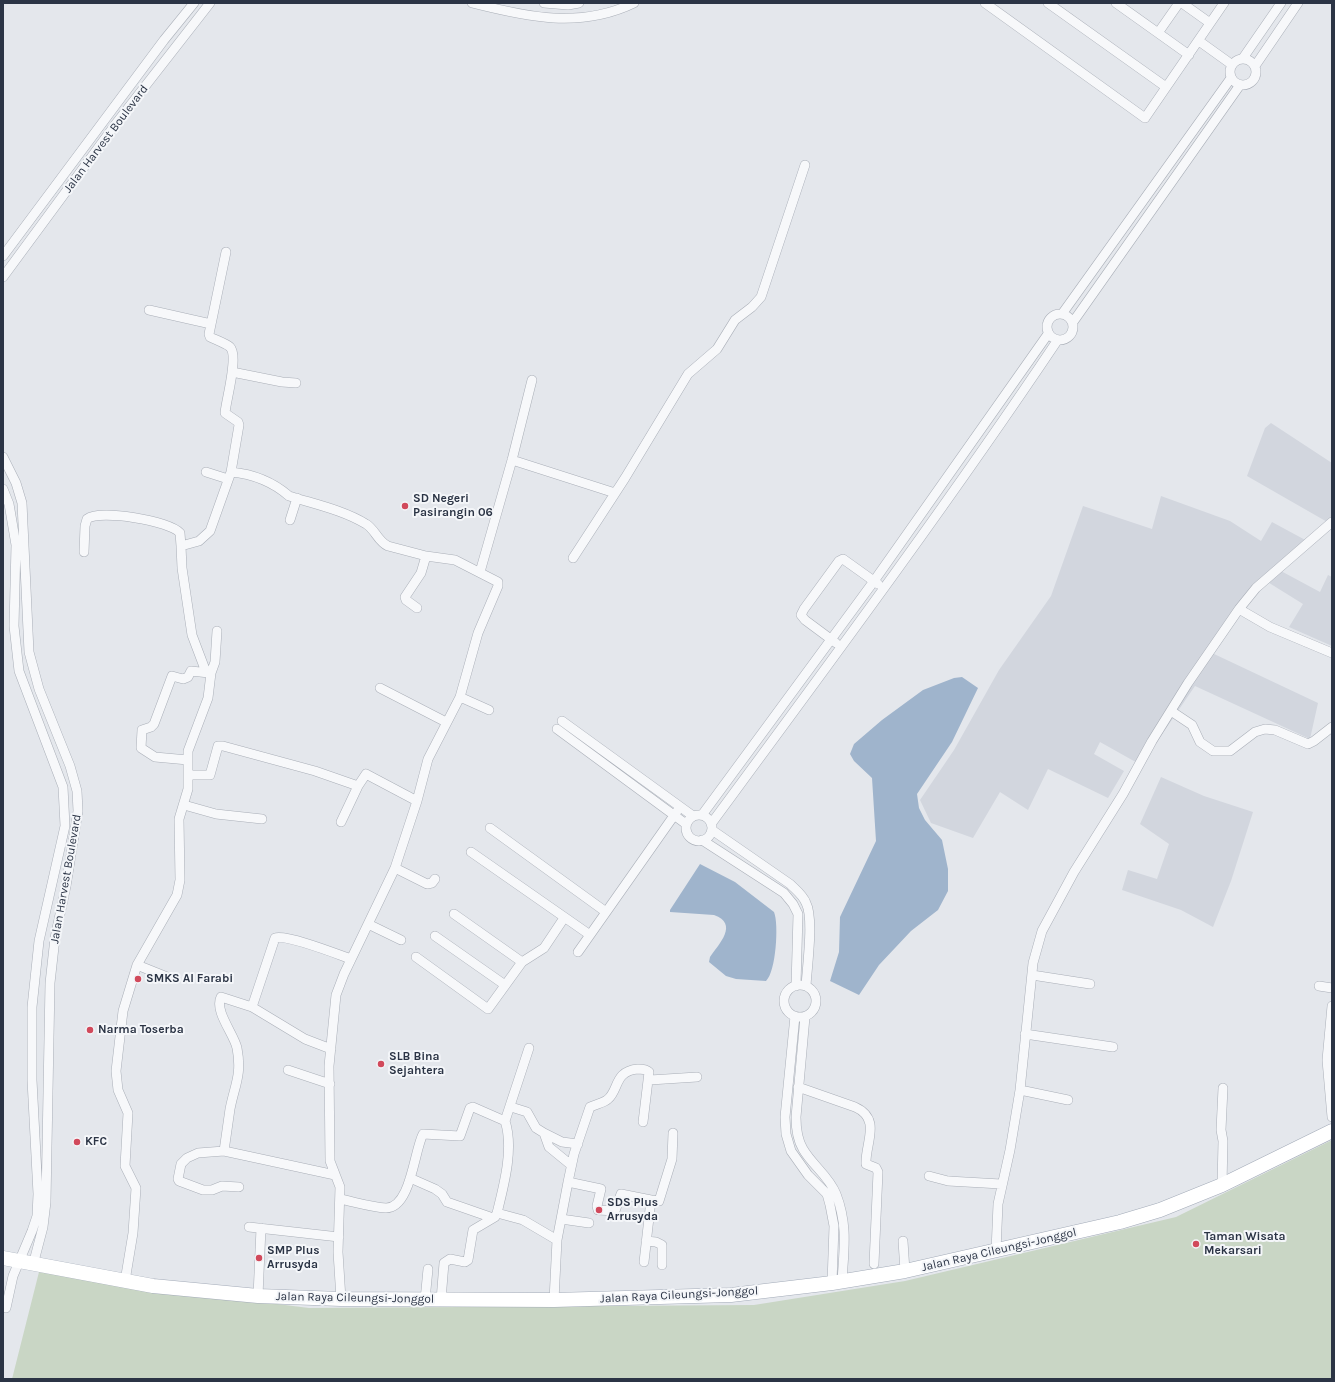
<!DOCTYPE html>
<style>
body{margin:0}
#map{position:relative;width:1335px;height:1382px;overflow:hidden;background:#e4e7ec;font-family:Karla,sans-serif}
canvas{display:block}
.frame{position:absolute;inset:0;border:4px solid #2b3445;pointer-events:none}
</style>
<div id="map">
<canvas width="1335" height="1382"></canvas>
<div class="frame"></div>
</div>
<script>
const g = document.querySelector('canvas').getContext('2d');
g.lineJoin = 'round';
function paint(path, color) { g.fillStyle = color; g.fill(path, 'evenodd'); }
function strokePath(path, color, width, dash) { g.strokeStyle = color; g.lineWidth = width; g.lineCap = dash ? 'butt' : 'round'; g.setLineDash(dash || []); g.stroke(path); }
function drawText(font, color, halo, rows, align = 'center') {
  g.font = font + ' Karla,sans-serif'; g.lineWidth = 4; g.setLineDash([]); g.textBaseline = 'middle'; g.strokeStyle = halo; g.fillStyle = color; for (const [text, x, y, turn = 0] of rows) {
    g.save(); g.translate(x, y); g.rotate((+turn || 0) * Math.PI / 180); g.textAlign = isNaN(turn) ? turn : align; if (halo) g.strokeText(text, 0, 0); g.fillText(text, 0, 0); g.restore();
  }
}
paint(new Path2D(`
 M 1271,423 L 1332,463 L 1332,521 L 1329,523 L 1247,476 L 1265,428 Z
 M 1161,496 L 1230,521 L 1261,541 L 1272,522 L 1309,542 L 1281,571 L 1320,592 L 1328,575 L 1332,577 L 1332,646 L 1289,627 L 1303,604 L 1266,581 L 1244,602 L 1212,653 L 1318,703 L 1310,739 L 1195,686 L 1141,765 L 1100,742 L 1094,754 L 1124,771 L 1108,798 L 1048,769 L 1028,810 L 1000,792 L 973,838 L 931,823 L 920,800 L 954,750 L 999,670 L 1051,596 L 1083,506 L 1152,529 Z
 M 1161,777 L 1204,796 L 1253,812 L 1231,881 L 1213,927 L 1181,910 L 1122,890 L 1128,870 L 1157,879 L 1169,844 L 1140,824 Z`), '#d2d6de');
paint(new Path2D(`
 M 1332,1140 L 1332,1379 L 12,1379 L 39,1272 L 101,1282 L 309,1308 L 754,1305 L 905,1281 L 1176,1217 Z`), '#c9d6c5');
paint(new Path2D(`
 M 962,677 L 978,688 L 952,742 L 917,794 L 919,808 L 925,820 L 942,840 L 948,869 L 948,891 L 938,910 L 911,931 L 879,965 L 859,995 L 830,981 L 839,952 L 840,917 L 876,841 L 872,778 L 854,761 L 850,754 L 854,744 L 882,720 L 923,690 L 954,678 Z
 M 700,864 L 735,882 L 774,912 C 779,924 776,972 766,981 L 736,979 L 726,976 L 709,962 L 710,957 C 719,944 739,924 714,915 L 670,912 L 670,910 Z`), '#9fb4cc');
const minor = new Path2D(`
 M 472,3 C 527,17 580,29 634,3
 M 544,3 L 568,5 L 579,3
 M 985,3 L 1145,118 L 1224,3
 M 1048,3 L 1166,87
 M 1116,3 L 1189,55
 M 1182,3 L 1210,23
 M 1158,33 L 1179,3
 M 1199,41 L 1231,64
 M 1243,58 L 1281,3
 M1230 72a13 13 0 1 1 26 0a13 13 0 1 1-26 0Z
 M 1255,66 L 1298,3
 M 226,252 L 209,334 L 210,337 C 216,340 225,343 230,347 C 239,356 226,400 225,413 L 238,422 L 239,425 L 231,472
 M 3,256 L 164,40 L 194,3
 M 3,277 L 118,121 L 210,3
 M 149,310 L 211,324
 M1047 327a13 13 0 1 1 26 0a13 13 0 1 1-26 0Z
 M 1062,314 L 1231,78
 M 1073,322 L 1240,85
 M 232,372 L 282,382 L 296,383
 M 3,457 L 16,483 L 22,503 L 29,652 L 39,689 L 70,766 L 77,791 L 78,811 L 66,886 L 55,938 L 50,983 L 46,1202 L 43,1227 L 33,1265
 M 512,460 L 615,493
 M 206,472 L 228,479
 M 3,489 L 9,504 L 16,545 L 14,626 L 19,671 L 63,787 L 65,826 L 39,941 L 32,1007 L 32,1080 L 38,1194 L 37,1216 L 32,1231 L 13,1276 L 6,1308
 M 290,520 L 297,498
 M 84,552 L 85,526 L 87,519 C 100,509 170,521 180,533 L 181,546
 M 573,558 L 625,478 L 688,374 L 717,349 L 735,320 L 752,307 L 761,297 L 805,165
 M 480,572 L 512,460 L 532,380
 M 417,608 L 406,600 L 405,597 L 421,573 L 426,556
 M 1239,609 L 1270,627 L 1332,653
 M 836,643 L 805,620 L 801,615 L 804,609 L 839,561 L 843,559 L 878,584
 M 206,672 L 192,635 L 182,568 L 181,546 L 199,541 L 210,531 L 231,472 C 252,474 273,482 289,496 C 314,504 343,510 366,524 C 375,529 378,542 388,546 L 426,556 L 455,560 L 498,582 L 498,586 L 478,633 L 460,697 L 428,759 L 417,801 L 395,868 L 344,974 L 336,995 L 329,1066 L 330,1161 L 340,1187 L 338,1252 L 341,1299
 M 380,688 L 446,722
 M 460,697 L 489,710
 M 1171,711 L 1192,725 L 1200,742 L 1213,751 L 1230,751 L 1255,732 L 1265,729 L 1275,730 L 1308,744 L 1314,741 L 1332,727
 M 562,721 L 693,816
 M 557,729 L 686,824
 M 188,760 L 155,757 L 141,748 L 142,730 L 151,727 L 154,724 L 172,676 L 183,679 L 188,677 L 191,671 L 209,673
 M 189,775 L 210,775 L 218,746 L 223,746 L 315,771 L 358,786
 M 184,805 L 216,814 L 262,819
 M 702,815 L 874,581 L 1048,334
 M686 828a13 13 0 1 1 26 0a13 13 0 1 1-26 0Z
 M 341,822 L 358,786 L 366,774 L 417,801
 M 711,824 C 829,664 947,505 1057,341
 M 490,828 L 606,912
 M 712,830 L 790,884 C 796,890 803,895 806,903 C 814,918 807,968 806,986
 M 702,840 L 784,893 L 793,904 L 798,914 L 796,986
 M 471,852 L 590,935
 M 395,868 L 427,884 L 432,883 L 435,879
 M 454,914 L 522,962
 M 368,924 L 401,940
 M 435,936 L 505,985
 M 578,952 L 680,807
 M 416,957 L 488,1009 L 522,962 L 544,948 L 564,918
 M 137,965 L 167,977
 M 1032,975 L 1090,984
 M784 1001a16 16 0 1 1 32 0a16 16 0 1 1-32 0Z
 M 1319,986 L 1332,988
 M 1332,1006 L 1327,1060 L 1332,1117
 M 252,1007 L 275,938 C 286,934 337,954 351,959
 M 795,1016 L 785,1117 L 786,1134 L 791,1151 L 808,1175 L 827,1194 L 830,1205 L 834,1226 L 832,1283
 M 805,1017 L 796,1117 C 796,1128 797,1139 803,1149 C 812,1165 829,1176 836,1194 C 848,1225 844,1249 842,1281
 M 1025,1034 L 1113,1047
 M 529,1048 L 505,1121 C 514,1148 504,1185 497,1213 L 523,1220 L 557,1240
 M 288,1070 L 330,1084
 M 650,1080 L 697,1077
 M 798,1087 L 855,1107 C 882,1119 865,1143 866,1164 L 876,1168 L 878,1172 L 874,1264
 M 1020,1090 L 1068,1100
 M 511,1107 L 527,1112 L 536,1128 L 544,1133 L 549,1147 L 571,1165
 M 544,1133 L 562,1142 L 578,1144
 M 224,1151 C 226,1137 228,1123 230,1109 C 235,1084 242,1075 237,1048 C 234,1034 214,1011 221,997 L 252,1007 L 305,1039 L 331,1049
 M 929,1176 L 948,1181 L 1001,1184
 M 410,1178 L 435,1189 L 442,1194 L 447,1202 L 493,1218
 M 568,1182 L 601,1189 L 597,1206 L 598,1210 L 615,1211 L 621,1194 L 651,1200 L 644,1262
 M 1222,1185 L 1223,1141 L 1221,1130 L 1223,1088
 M 239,1187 L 222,1186 L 212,1190 L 203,1190 L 179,1181 L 178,1179 L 181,1164 L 187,1158 L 198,1153 L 224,1151 L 335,1175
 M 340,1199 C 355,1202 371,1207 386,1208 C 411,1208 414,1151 423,1134 L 460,1136 L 470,1108 L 473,1107 L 505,1121
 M 651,1200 L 659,1201 L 672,1159 L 673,1133
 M 561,1219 L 589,1223
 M 249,1227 L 339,1237
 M 646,1241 L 656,1242 L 662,1245 L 662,1265
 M 903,1241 L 905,1271
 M 996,1251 L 998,1204 L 1010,1150 L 1020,1090 L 1033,963 L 1042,931 L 1074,872 L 1123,794 L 1152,741 L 1188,683 L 1239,609 L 1256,588 L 1332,522
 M 125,1281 L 133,1233 L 136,1188 L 125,1166 L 128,1113 L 118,1090 L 116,1071 L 123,1011 L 137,965 L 177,895 L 180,880 L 179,819 L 188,789 L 188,751 L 208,698 L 211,673 L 215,662 L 217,631
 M 258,1296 L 261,1228
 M 425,1300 L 428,1269
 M 441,1300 L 444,1263 L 450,1259 L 465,1262 L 468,1260 L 473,1230 L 495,1217 L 497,1213
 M 554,1300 L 557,1240 L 568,1182 L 574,1154 L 590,1107 C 596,1104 604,1103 608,1099 C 619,1090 614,1071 638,1069 C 642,1069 646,1069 649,1072 L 643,1122`);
const primary = new Path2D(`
 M 3,1258 L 153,1286 L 258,1296 L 341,1299 L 554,1300 L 731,1295 L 832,1283 L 905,1271 L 1120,1222 L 1160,1210 L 1222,1185 L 1332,1131`);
strokePath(minor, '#a9aeb7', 10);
strokePath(primary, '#a3abb8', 15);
strokePath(minor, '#f7f8fa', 9);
strokePath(primary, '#fff', 14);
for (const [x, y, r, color] of [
 [405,506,4,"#d1495b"],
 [138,979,4,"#d1495b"],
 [90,1030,4,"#d1495b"],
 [381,1064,4,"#d1495b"],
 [77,1142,4,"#d1495b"],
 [599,1210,4,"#d1495b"],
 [1196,1244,4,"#d1495b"],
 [259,1258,4,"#d1495b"]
]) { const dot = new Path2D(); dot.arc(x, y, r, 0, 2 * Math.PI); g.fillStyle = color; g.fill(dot); strokePath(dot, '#f4f6f9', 1.5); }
drawText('12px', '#2b3445', '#f4f6f9', [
 ["Jalan Harvest Boulevard",106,139,-53],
 ["Jalan Harvest Boulevard",66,879,-80],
 ["Jalan Raya Cileungsi-Jonggol",999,1250,-13],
 ["Jalan Raya Cileungsi-Jonggol",679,1295,-3],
 ["Jalan Raya Cileungsi-Jonggol",355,1298,1]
]);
drawText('bold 12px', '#2b3445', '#f4f6f9', [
 ["SD Negeri",413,499],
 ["Pasirangin 06",413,513],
 ["SMKS Al Farabi",146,979],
 ["Narma Toserba",98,1030],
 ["SLB Bina",389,1057],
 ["Sejahtera",389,1071],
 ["KFC",85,1142],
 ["SDS Plus",607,1203],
 ["Arrusyda",607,1217],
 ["Taman Wisata",1204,1237],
 ["Mekarsari",1204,1251],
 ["SMP Plus",267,1251],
 ["Arrusyda",267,1265]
], 'left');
</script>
